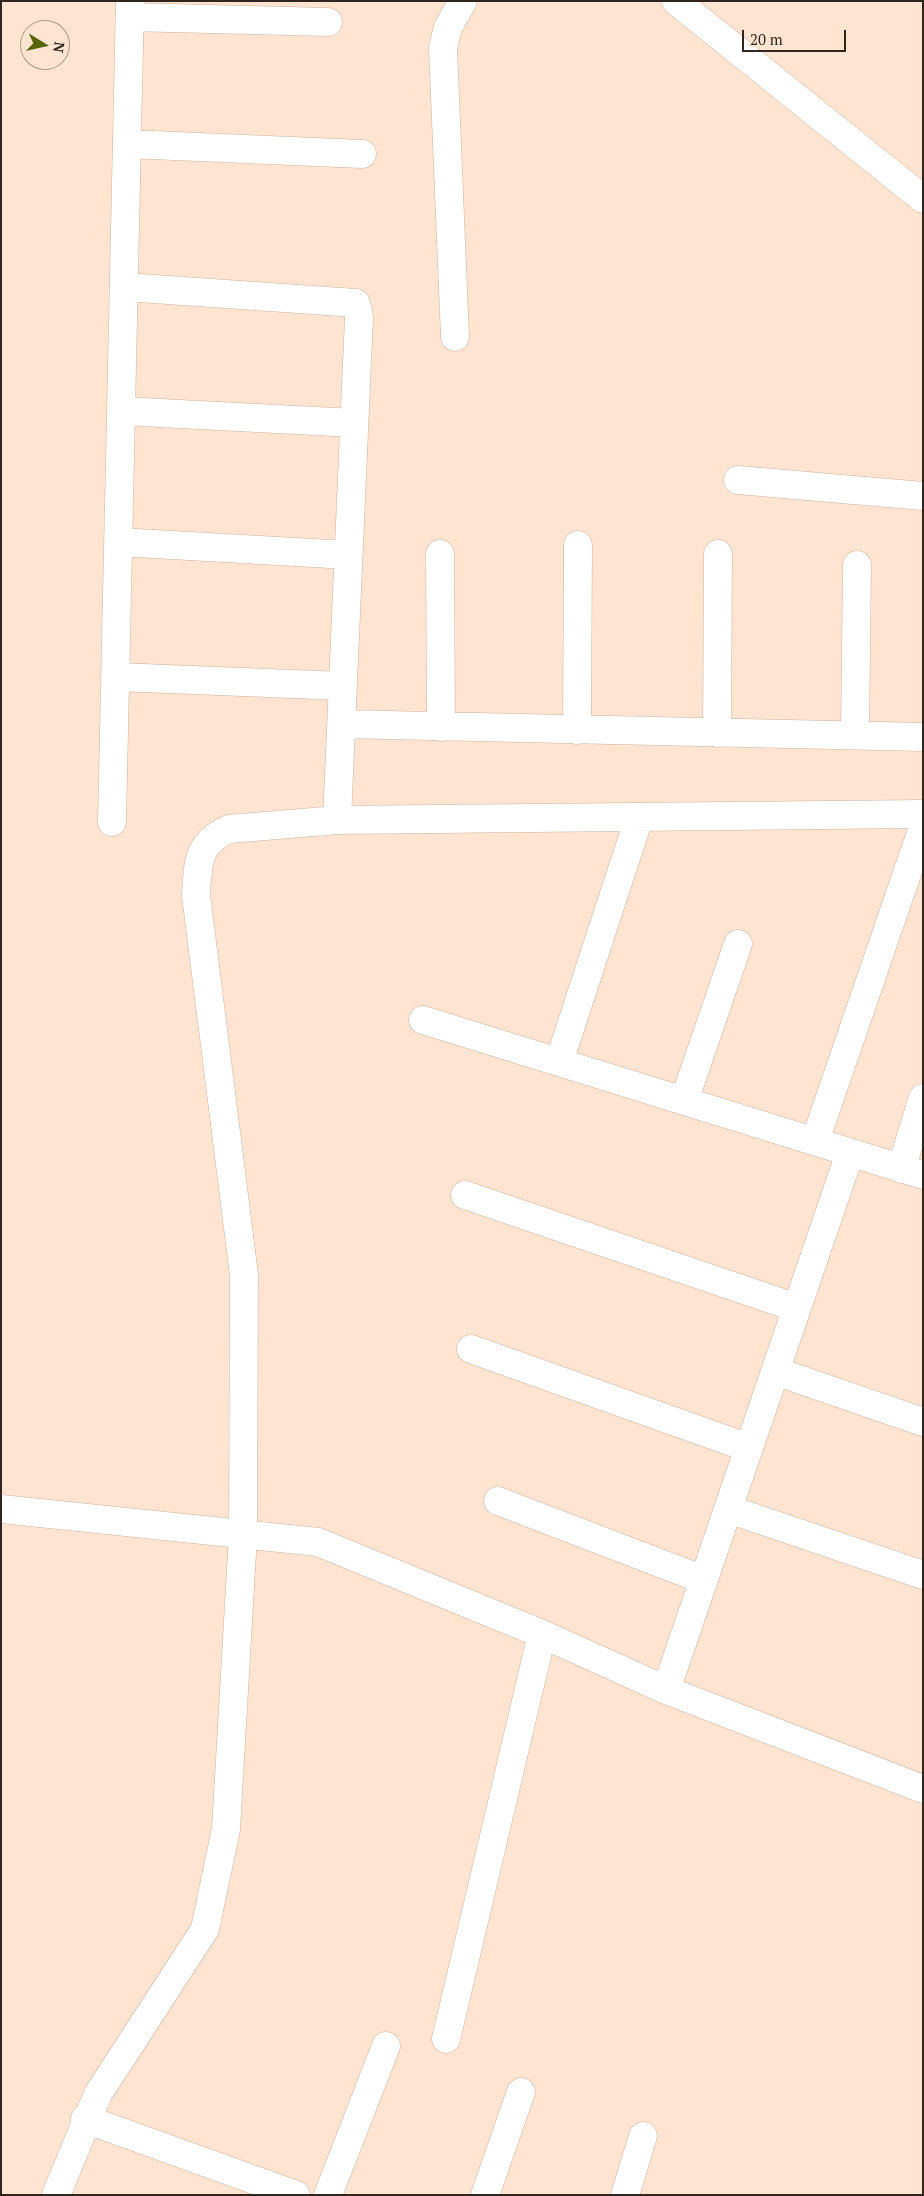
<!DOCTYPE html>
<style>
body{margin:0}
#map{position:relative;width:924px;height:2196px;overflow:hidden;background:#ffe5d1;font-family:"PT Serif",serif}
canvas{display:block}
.frame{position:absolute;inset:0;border:2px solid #30261f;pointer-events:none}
.north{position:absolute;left:20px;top:20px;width:50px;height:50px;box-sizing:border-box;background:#ffe5d1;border:1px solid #ac998a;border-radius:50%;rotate:99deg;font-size:14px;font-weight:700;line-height:20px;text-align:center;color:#30261f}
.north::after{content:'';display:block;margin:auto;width:18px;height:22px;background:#586405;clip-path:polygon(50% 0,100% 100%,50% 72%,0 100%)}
.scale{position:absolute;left:742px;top:30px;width:104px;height:22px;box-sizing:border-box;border:2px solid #30261f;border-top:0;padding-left:6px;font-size:15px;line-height:18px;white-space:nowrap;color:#30261f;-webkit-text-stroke:4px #ffe5d1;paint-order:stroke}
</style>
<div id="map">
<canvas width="924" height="2196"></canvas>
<div class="frame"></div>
<div class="north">N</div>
<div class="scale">20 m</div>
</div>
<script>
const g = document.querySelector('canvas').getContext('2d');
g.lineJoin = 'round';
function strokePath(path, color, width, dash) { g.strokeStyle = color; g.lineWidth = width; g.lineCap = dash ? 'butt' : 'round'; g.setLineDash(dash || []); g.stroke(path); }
const minor = new Path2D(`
 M 676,1 L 923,199
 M 130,17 L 328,22
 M 128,144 L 362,154
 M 125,287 L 356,303 L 359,317 L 337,820
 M 455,337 L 443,48 L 448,27 L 463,1
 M 122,411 L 354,423
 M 738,480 L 923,496
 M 119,542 L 348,555
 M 440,554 L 441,727
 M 117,677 L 343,686
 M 342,724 L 923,737
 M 577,730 L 578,545
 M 717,733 L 718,554
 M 855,734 L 857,565
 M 112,822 L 130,1
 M 423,1020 L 923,1175
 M 559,1062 L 639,818
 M 684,1101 L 738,944
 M 815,1141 L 923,827
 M 901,1169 L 923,1098
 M 465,1195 L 797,1308
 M 471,1349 L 749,1448
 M 775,1371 L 923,1422
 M 498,1501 L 704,1580
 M 1,1509 L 318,1542 L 542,1634 L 666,1690 L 923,1789
 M 728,1509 L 923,1575
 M 666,1690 L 850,1153
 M 446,2039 L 542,1634
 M 85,2119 L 296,2195
 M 56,2195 L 98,2094 L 205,1929 L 226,1829 L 243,1535 L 244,1275 L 196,895 C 198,863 197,843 229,829 L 337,820 L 923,814
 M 328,2195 L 386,2046
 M 485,2195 L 521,2092
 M 625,2195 L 643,2136`);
strokePath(minor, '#cab19e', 29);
strokePath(minor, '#fff', 28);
</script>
